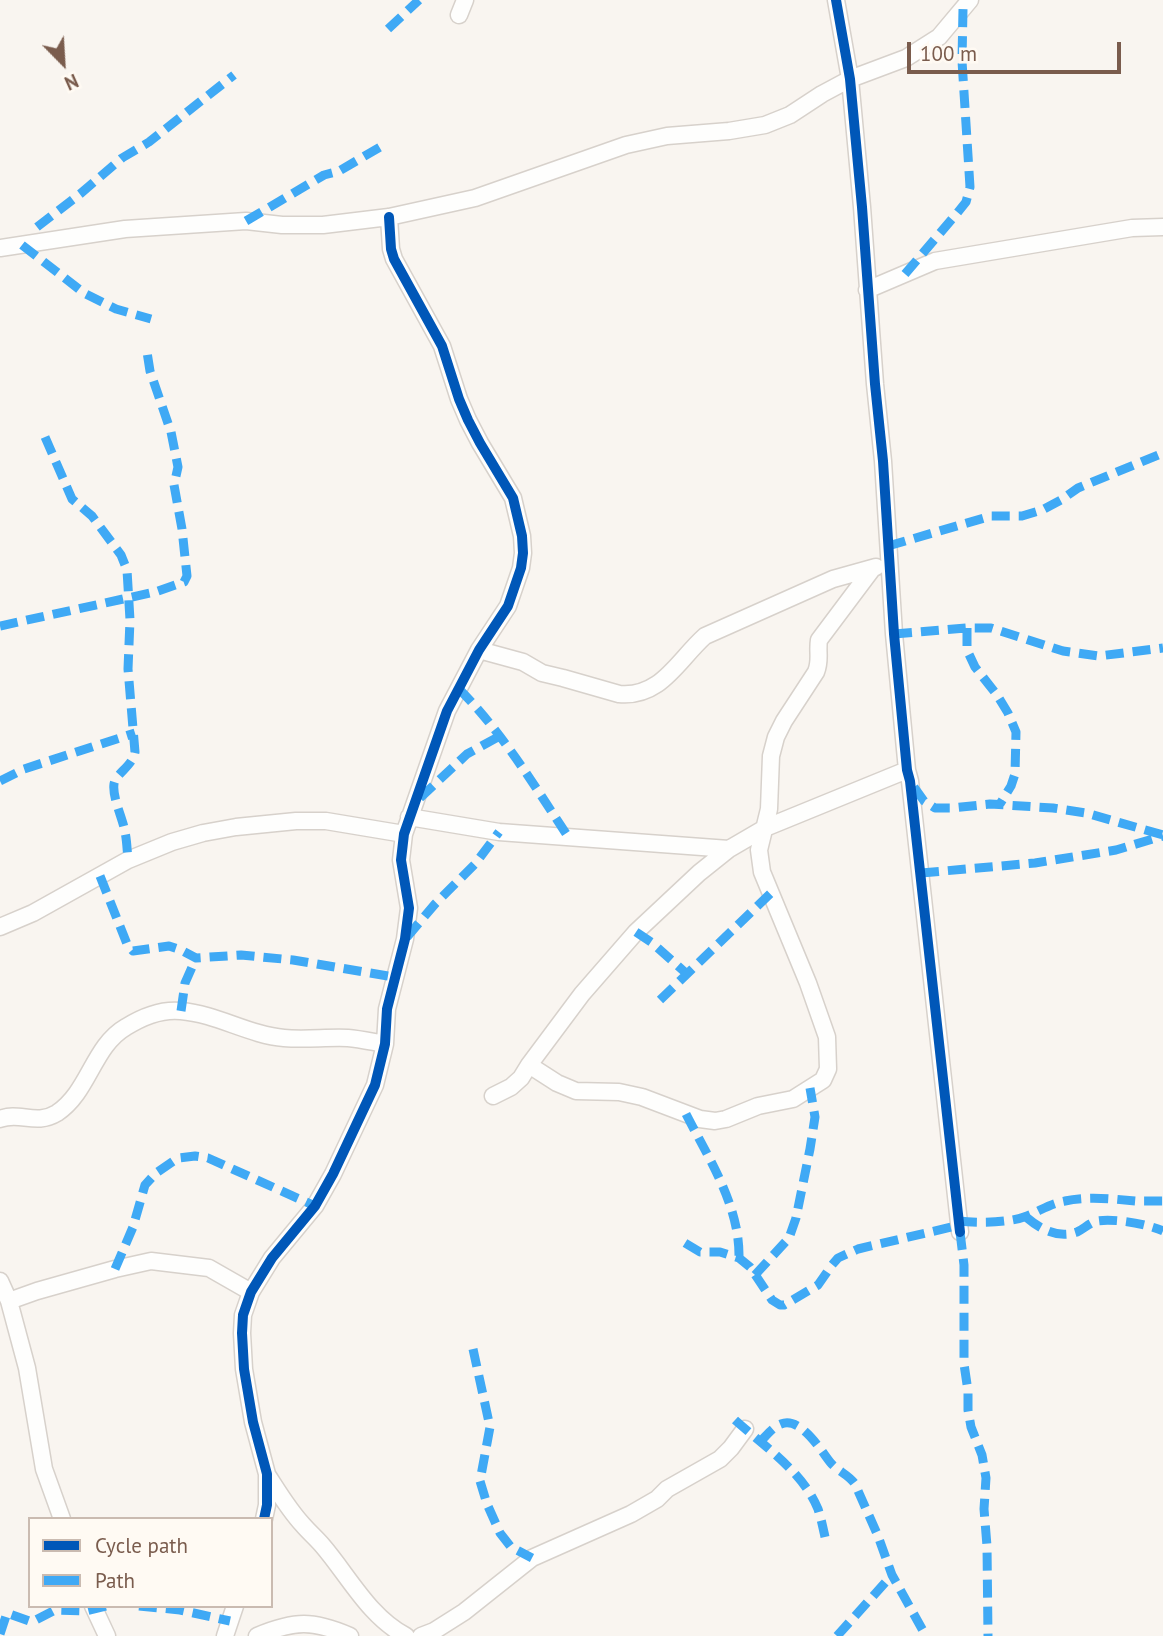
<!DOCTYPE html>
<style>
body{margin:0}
#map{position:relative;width:1163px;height:1636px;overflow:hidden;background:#f9f5f0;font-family:"PT Sans",sans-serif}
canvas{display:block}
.legend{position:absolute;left:28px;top:1517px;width:245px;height:91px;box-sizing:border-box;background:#fffaf3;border:2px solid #cabbb1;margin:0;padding:9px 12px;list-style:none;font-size:21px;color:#7a5c4d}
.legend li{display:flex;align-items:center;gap:14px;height:35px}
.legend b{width:35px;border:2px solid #cabbb1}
.north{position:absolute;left:28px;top:28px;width:70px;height:70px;-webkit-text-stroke:5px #fffaf3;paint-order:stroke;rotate:156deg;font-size:19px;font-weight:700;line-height:28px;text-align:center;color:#7a5c4d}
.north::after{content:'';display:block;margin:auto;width:24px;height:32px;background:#7a5c4d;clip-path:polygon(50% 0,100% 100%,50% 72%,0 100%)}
.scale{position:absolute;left:907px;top:42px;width:214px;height:32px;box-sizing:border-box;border:4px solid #7a5c4d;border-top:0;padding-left:9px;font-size:21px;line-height:24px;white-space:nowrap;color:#7a5c4d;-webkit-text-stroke:5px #fffaf3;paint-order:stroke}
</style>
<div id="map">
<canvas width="1163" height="1636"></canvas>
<ul class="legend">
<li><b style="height:9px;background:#0057b8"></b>Cycle path</li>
<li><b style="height:9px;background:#3fa9f5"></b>Path</li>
</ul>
<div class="north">N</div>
<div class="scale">100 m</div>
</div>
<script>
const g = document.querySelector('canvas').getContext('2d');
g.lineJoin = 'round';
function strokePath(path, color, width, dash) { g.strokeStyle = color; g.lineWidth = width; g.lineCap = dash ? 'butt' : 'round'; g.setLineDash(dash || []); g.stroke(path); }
const minor = new Path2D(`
 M 836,0 L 850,79 L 862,207 L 875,384 L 883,461 L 894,634 L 907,770 L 910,781 L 960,1232
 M 459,15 L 465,0
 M 0,248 L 125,229 L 246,221 L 282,225 L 323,225 L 389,217 L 475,198 L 626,145 L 667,136 L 729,131 L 765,125 L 790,115 L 822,94 L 850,79 L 906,58 L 939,37 L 970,0
 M 867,290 L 935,261 L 1132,228 L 1163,227
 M 479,650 L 523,662 L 542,673 L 563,678 L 619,694 C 661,698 678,660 705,636 L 833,579 L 876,567
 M 409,817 L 499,832 L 729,849
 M 0,927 L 33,913 L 128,860 L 172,842 L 203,833 L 236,827 L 296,821 L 326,821 L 404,834
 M 529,1065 L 557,1083 L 576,1091 L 619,1092 L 642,1097 L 700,1119 L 715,1121 L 726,1119 L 758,1106 L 793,1099 L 823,1080 L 828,1069 L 827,1037 L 808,983 L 762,872 L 759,850 L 769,809 L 771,756 L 776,737 L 784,721 L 816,672 C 821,660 817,652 819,640 L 873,568
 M 493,1096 L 511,1087 L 521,1078 L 529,1065 L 582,994 L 636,932 L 699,873 L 729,849 L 765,828 L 907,770
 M 0,1119 C 19,1111 36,1126 57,1113 C 89,1092 93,1046 126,1027 C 142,1017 162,1009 181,1011 C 217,1014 249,1035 284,1038 C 305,1040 327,1037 348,1038 C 360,1039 373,1042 385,1044
 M 0,1281 L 9,1301 L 27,1368 L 44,1469 L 62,1519
 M 9,1301 L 37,1291 L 115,1269 L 151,1261 L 209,1268 L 251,1292
 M 268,1476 C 279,1493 289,1510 303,1525 C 309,1532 316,1538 322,1545 C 348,1575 369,1617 406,1636
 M 264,1519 L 267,1505 L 267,1474 L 253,1422 L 244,1369 L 242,1333 L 243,1315 L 251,1292 L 272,1258 L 315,1206 L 333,1174 L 375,1085 L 385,1044 L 387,1009 L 405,939 L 409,908 L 401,860 L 404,834 L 447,711 L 479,650 L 508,606 L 521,568 L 523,553 L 522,536 L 513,498 L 480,443 L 468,420 L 459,399 L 442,346 L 394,259 L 391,249 L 389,217
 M 93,1606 L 107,1636
 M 225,1636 L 235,1606
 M 257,1636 C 295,1620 313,1620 350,1636
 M 421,1636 L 434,1631 L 464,1612 L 532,1558 L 631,1514 L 657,1499 L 667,1489 L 720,1459 L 731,1448 L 745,1429`);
strokePath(minor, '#d7d1cb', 19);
strokePath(minor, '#fefefd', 16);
strokePath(new Path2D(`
 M 388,29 L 419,0
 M 246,221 L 324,175 L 339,171 L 382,146
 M 37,227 L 80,194 L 122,158 L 149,142 L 234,75
 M 22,245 L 84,293 L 116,309 L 151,319
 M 905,274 L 958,212 L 966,202 L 970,187 L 962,61 L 963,9
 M 45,437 L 72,499 L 92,516 L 121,555 L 127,570 L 130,620 L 128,669 L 135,752 C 132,767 116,773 114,784 C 112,797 123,819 125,832 C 127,841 127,850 128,860
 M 888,546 L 991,516 L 1022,516 L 1042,510 L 1061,500 L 1078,488 L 1163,453
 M 0,626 L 155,592 L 184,582 L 187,576 L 182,529 L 174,485 L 178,467 L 171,432 L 150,371 L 147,352
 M 967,628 L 967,650 L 975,667 L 997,695 L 1008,713 L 1016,732 L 1015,774 L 1011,786 L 1000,804
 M 894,634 L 967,628 L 991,628 L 1063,651 L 1099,656 L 1163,648
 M 459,689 C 503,733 535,787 569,838
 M 0,781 L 24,769 L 135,733
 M 914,787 L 924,801 L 935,808 L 952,808 L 990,804 L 1053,808 L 1086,813 L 1163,835
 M 420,798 L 467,754 L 500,736
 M 921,873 L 1035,863 L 1116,850 L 1163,836
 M 100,876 L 127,944 L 133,951 L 169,946 L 181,950 L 196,958 L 241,955 L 293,960 L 394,977
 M 636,932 L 651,942 L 687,974
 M 407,937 L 435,904 L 475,864 L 499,832
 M 660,1000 L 771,893
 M 181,1011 L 185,983 L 196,958
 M 686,1114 C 709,1159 740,1206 739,1258
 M 1026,1217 C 1040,1229 1058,1239 1077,1232 C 1084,1229 1089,1223 1097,1221 C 1114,1218 1147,1224 1163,1231
 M 959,1221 C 977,1223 1007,1223 1024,1217 C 1039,1212 1048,1204 1065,1201 C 1088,1196 1113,1199 1136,1201 C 1145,1201 1154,1201 1163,1201
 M 960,1232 L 964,1265 L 964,1364 L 968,1391 L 968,1410 L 971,1427 L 982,1455 L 986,1478 L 984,1509 L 987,1546 L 988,1636
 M 685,1243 L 700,1252 L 720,1252 L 739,1258 L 750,1267 L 772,1300 L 780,1305 L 784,1305 L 818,1285 L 832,1265 L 838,1258 L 858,1249 L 960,1225
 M 115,1269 L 133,1227 L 145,1185 L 156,1173 L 178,1158 L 195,1156 L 208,1158 L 315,1206
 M 755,1275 L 789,1238 L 796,1218 L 810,1149 L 815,1117 L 810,1088
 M 473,1349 L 490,1427 L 480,1481 L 487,1504 L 500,1533 L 511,1547 L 532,1558
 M 735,1420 C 764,1446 803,1472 818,1509 C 821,1518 823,1528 825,1537
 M 760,1442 C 767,1435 773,1427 781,1424 C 800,1416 820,1449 830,1462 C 837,1471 848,1474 855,1484 L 878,1536 L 892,1575 L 926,1636
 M 139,1606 L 180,1610 L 230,1621
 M 0,1634 L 7,1613 L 32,1622 L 55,1610 L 86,1611 L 106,1606
 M 837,1636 L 892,1575`), '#3fa9f5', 9, [18, 9]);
strokePath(new Path2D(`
 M 836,0 L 850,79 L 862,207 L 875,384 L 883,461 L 894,634 L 907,770 L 910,781 L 960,1232
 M 264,1519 L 267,1505 L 267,1474 L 253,1422 L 244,1369 L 242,1333 L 243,1315 L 251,1292 L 272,1258 L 315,1206 L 333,1174 L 375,1085 L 385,1044 L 387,1009 L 405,939 L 409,908 L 401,860 L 404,834 L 447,711 L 479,650 L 508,606 L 521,568 L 523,553 L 522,536 L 513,498 L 480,443 L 468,420 L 459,399 L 442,346 L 394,259 L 391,249 L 389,217`), '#0057b8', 10);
</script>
